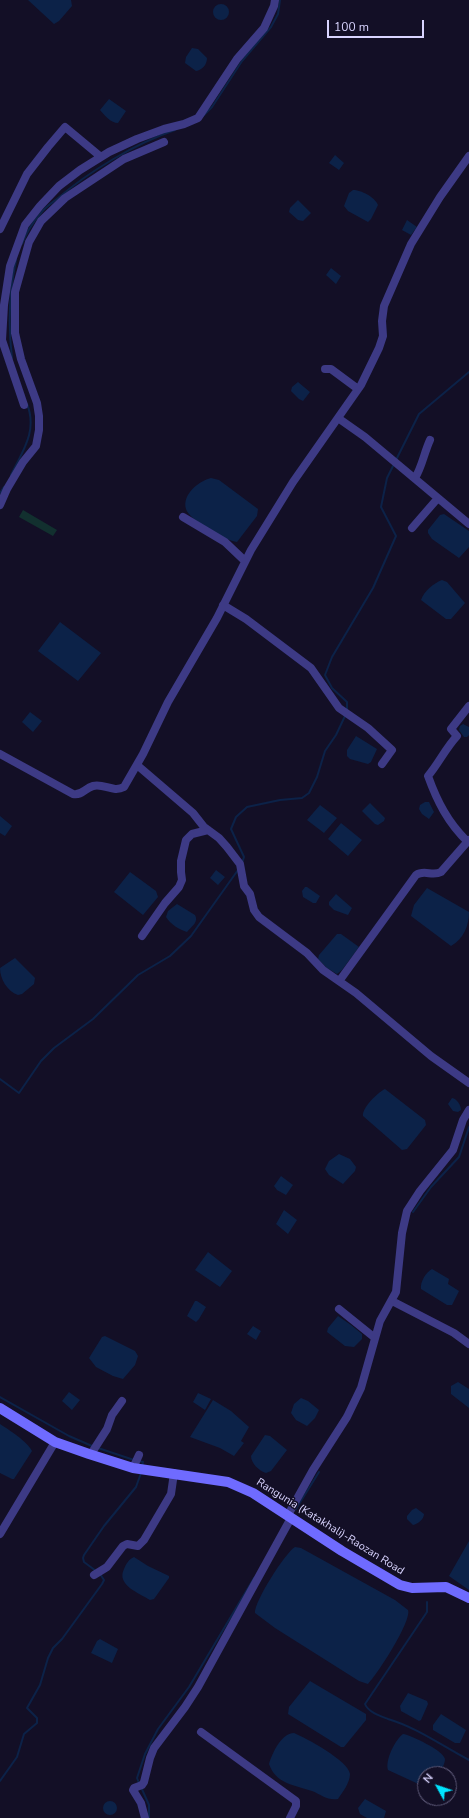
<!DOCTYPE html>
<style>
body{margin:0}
#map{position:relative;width:469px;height:1818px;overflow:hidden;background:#130f26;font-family:"Nunito Sans",sans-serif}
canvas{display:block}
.north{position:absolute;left:417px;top:1766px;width:40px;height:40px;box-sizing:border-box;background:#130f26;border:1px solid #625e7d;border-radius:50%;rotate:310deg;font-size:11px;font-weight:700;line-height:16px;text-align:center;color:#d9d4ff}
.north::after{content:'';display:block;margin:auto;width:14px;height:18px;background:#00e5ff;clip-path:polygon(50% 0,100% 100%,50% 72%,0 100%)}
.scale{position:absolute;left:327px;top:20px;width:97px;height:18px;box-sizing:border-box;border:2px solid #d9d4ff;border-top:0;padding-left:5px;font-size:12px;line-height:14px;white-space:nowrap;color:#d9d4ff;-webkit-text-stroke:3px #130f26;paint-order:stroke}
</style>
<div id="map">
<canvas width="469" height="1818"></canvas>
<div class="north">N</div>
<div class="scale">100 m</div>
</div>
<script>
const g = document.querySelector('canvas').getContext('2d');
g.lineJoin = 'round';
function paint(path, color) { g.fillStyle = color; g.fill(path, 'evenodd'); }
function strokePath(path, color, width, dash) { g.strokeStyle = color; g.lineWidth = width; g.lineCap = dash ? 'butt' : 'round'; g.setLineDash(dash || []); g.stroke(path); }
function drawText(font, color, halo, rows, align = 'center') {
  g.font = font + ' "Nunito Sans",sans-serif'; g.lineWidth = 3; g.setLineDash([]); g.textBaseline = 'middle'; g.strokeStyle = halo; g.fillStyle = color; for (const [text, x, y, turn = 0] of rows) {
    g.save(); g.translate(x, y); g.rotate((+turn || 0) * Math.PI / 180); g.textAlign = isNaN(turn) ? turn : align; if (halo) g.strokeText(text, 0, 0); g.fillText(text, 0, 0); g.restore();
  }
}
paint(new Path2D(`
 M 23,510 L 57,530 L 53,536 L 19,517 Z`), '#12302f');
paint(new Path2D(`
 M 28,0 L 71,0 L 72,6 L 59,21 L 54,24 Z
 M213 12a8 8 0 1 1 16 0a8 8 0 1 1-16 0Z
 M 192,48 L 198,49 L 207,58 C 207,65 202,70 196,71 L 185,63 L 186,57 Z
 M 109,99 L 126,111 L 118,123 C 111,123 105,116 100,110 Z
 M 335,155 L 344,163 L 339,170 L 329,163 Z
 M 353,190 C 361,190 375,197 378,205 L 371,219 L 368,222 L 348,211 L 344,206 L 349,193 Z
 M 298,200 L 311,213 L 303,221 L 298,220 L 289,212 L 290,208 Z
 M 407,220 L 417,227 L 411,235 L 402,230 Z
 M 331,268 L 341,276 L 336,284 L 326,275 Z
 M 298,382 L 310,392 L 303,401 L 299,399 L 291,391 L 292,387 Z
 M 211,478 L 219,480 L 258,509 L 257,516 L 237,542 C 226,541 189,520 186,509 C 182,494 199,481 211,478 Z
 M 444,514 L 469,531 L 469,547 L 459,558 L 432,539 L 428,533 L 428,530 L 440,515 Z
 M 442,580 L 447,582 L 465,603 L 451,619 L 446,619 L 421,600 C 424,591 434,583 442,580 Z
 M 60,622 L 101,653 L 78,681 L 38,651 Z
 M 30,712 L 42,721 L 33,732 L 22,722 Z
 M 463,724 L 469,727 L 469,735 L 467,737 L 464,737 L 459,730 L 460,726 Z
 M 356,736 L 377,749 L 371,762 L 368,764 L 350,759 L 347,756 L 347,750 Z
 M 425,802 L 429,802 L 434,812 L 429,819 L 422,814 L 419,809 L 420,805 Z
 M 370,803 L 385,818 L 384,821 L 378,825 L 375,824 L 362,811 Z
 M 320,805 L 337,818 L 324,833 L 307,820 Z
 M 0,816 L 12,826 L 5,836 L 0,833 Z
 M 341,823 L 362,840 L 348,856 L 328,839 Z
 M 216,870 L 225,877 L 218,885 L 210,878 Z
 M 130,872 L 156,891 L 158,897 L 143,915 L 114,892 Z
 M 305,887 L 307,887 L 320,896 L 316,903 L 313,903 L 303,897 L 302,891 Z
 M 427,888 L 469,912 C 469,925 464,939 451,946 L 411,916 L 414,905 Z
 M 336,894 L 352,908 L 348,915 L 334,910 L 329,905 L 329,902 Z
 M 177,904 L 195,915 C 199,922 192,926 187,932 C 180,930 170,924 166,917 L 168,911 Z
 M 337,934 L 341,934 L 359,947 L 342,970 L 337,974 L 327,968 L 318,959 L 319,955 Z
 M 15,958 L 35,978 L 34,984 L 22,994 L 18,995 C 7,991 0,979 0,968 Z
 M 385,1089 L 425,1120 L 426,1125 L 407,1149 L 402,1150 L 363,1116 C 362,1108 377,1093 385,1089 Z
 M 452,1098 C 457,1099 461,1105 461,1110 L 458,1112 L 453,1111 L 448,1104 Z
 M 339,1154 L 350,1159 L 356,1167 L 355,1171 L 343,1184 L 329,1175 L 325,1169 L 329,1161 Z
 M 281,1176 L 293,1185 L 286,1195 L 277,1190 L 274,1186 Z
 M 284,1210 L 297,1220 L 288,1234 L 276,1224 Z
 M 208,1252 L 232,1271 L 220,1287 L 195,1270 Z
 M 432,1269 L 449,1279 L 448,1284 L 459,1291 L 452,1305 L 447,1305 L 421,1289 C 420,1282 426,1272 432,1269 Z
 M 197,1301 L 206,1307 L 199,1319 L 196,1322 L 187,1316 L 195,1301 Z
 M 338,1316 L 351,1325 L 362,1334 L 362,1339 L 354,1347 L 345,1346 L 327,1332 L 328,1328 Z
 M 253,1326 L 261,1331 L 256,1340 L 247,1334 Z
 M 105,1336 L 135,1351 L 138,1356 L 135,1365 L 123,1379 L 113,1376 L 96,1367 L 89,1358 L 102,1337 Z
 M 458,1382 L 469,1389 L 469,1408 L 451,1394 L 451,1386 Z
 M 69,1392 L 80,1400 L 72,1410 L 62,1401 Z
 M 198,1393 L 211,1399 L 205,1410 L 193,1402 Z
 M 301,1398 L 308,1401 L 319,1410 L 315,1418 L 307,1426 L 296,1420 L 291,1413 L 294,1404 Z
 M 213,1400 L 231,1411 L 249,1427 L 241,1441 L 244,1443 L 234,1456 L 220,1448 L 190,1437 Z
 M 0,1424 C 9,1430 27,1441 32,1451 L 14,1479 L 12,1479 L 0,1473 Z
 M 265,1435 L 270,1436 L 287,1450 L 271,1471 L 266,1473 C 259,1471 251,1463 251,1456 Z
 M 416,1508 L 424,1514 C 424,1519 418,1524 413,1525 L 407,1519 L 407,1516 L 412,1510 Z
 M 469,1541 L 469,1590 L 449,1576 Z
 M 295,1547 L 301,1548 L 395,1600 L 408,1610 C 412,1621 377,1675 368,1684 L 359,1681 L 275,1628 L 255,1613 C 254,1602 285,1553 295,1547 Z
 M 134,1557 L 148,1566 L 169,1576 L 169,1578 L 154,1599 L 150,1600 C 139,1593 116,1585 124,1569 C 126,1564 129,1559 134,1557 Z
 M 100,1639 L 118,1649 L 112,1663 L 91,1653 L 97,1641 Z
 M 310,1681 L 366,1714 L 366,1720 L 344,1747 L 341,1747 L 288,1714 L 289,1707 Z
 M 408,1693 L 427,1701 L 428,1704 L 421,1720 L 419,1721 L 401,1711 L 400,1706 Z
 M 441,1714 L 466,1730 L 460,1743 L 455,1743 L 433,1730 L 433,1725 Z
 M 294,1733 C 306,1738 349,1761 350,1774 C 350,1783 342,1793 338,1799 C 328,1801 320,1794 312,1791 C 294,1785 276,1784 269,1764 C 272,1754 281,1733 294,1733 Z
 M 403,1734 C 411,1735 444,1751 445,1759 C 445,1764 441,1770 439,1774 L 425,1774 L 425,1787 L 388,1770 C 385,1760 395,1740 403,1734 Z
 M 365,1799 L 386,1811 L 384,1818 L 367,1818 L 360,1814 L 358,1808 Z
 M103 1808a7 7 0 1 1 14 0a7 7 0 1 1-14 0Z`), '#0c2248');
strokePath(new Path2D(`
 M 202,117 L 212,107 L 242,61 L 271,27 L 278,14 L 280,0
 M 22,244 C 26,233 33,222 41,213 C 45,207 52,203 57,199 C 88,172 136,143 175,130
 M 12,358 C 8,325 9,293 16,260
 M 396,460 L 419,414 L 469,372
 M 11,475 C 22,452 38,431 27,404
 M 0,493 L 4,487
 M 347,710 L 347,702 L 332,688 L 325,675 L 332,657 L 373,588 L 396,536 L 381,507 L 387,478 L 394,464
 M 242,863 L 244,857 L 231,829 L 236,817 L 247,807 L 280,800 L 302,798 L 309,793 L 317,777 L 325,751 L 336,735 L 345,716
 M 0,1079 L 19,1093 L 41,1061 L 54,1048 L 93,1019 L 138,975 L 170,956 L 191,936 L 238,870
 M 413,1212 L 431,1187 L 459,1157 L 469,1127
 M 0,1397 L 69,1436 L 92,1446
 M 98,1448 L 134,1460
 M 138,1461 L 143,1462 L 142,1467
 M 296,1509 L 319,1472
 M 96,1571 L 84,1562 L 83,1558 L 84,1555 L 104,1526 L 136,1487 L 141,1473
 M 427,1602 L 427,1612 L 365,1704 C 368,1712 380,1716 388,1719 C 418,1728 442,1746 469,1760
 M 0,1781 L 17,1757 L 24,1734 L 37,1723 L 37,1718 L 27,1708 L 40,1685 L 48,1658 L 53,1648 L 62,1639 L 102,1584 L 104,1580 L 100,1574
 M 139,1783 L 137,1778 L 145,1754 L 158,1729 L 189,1687 L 254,1578
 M 141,1787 L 149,1805 L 149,1818`), '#0c2248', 2);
strokePath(new Path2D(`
 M 0,229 L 27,174 L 48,147 L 65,127 L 101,157
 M 325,369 L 331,369 L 358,389
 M 24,405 L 2,340 L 4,305 L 10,266 L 25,225 L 40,206 L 59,186 L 80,170 L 109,152 L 137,139 L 164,129 L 184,124 L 198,118 L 237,59 L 264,28 L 274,6 L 275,0
 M 338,418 L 365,437 L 469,524
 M 415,478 C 422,467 424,453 430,440
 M 0,505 L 7,489 L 23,462 L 36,446 L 39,430 L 39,416 L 37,403 L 21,359 L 15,333 L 15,292 L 29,242 L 41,221 L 65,198 L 124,159 L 164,142
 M 183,517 L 225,542 L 245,561
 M 412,528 L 438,498
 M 223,605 L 246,619 L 311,668 L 339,708 L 368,728 L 392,750 L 382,764
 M 0,754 L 73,794 C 82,796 85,788 93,786 C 104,783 113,793 124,787 L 143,754 L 168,702 L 217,618 L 251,550 L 293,482 L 361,385 L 379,348 L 383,336 L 382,321 L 384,306 L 411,244 L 440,197 L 469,156
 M 137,765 L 193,813 L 204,827 L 219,838 L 227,847 L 240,864 L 244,886 L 250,894 L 254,910 L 259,917 L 307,953 L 323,970 L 356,993 L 431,1056 L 469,1083
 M 468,842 C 448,823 437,801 428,776 C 439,763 445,749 457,736 L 451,729 L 469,706
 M 142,936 L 165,903 L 179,887 L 182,880 L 181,872 L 181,861 L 186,840 L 192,834 L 208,830
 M 340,980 L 416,875 C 425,869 432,877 441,872 L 469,840
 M 392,1301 L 454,1333 L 469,1344
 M 339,1309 L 375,1338
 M 91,1454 L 107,1429 L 112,1415 L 122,1401
 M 133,1468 L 139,1455
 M 288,1515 L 313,1470 L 347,1417 L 361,1388 L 380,1321 L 396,1292 L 402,1233 L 407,1211 L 420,1191 L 453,1150 L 463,1120 L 469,1110
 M 0,1534 L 55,1442
 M 94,1575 L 107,1567 L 123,1546 L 127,1544 L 138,1546 L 144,1540 L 171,1494 L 174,1473
 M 201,1732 L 296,1801 L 296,1806 L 290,1818
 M 145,1818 L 141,1803 L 133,1790 L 134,1788 L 142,1785 L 144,1782 L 150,1758 L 154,1748 L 185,1707 L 198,1687 L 291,1518`), '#3d3a85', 8);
strokePath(new Path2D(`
 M 0,1408 L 55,1442 L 89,1454 L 133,1468 L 228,1482 L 253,1493 L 342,1551 L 400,1585 L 412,1588 L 446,1587 L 469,1598`), '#6f6bff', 10);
drawText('11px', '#d9d4ff', '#130f26', [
 ["Rangunia (Katakhali)-Raozan Road",330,1527,32]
]);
</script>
